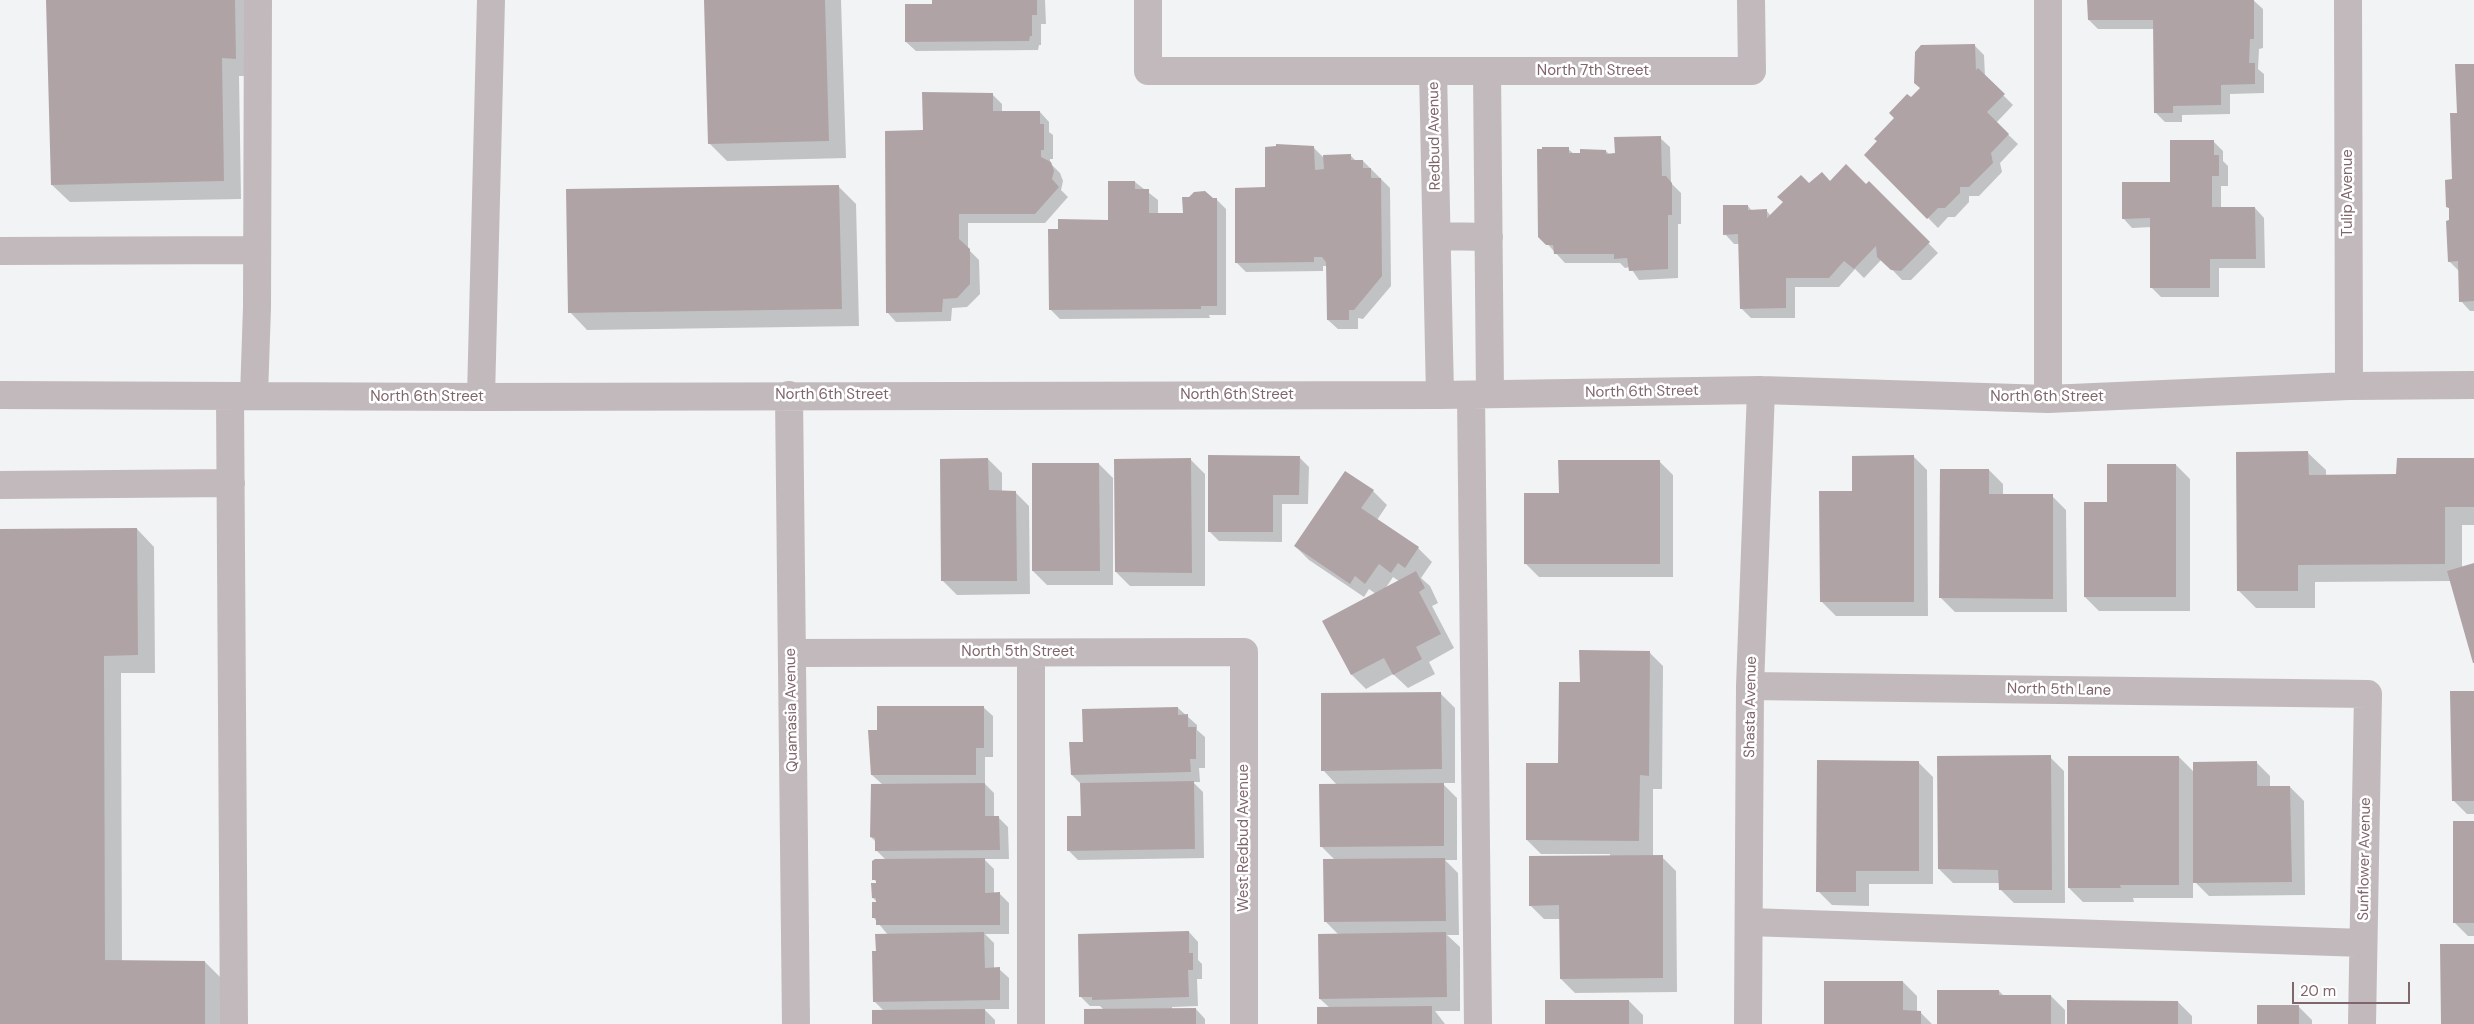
<!DOCTYPE html>
<style>
body{margin:0}
#map{position:relative;width:2474px;height:1024px;overflow:hidden;background:#f1f3f4;font-family:"DM Sans",sans-serif}
canvas{display:block}
.scale{position:absolute;left:2292px;top:982px;width:118px;height:22px;box-sizing:border-box;border:2px solid #7f666b;border-top:0;padding-left:6px;font-size:15px;line-height:18px;white-space:nowrap;color:#7f666b;-webkit-text-stroke:4px #fff;paint-order:stroke}
</style>
<div id="map">
<canvas width="2474" height="1024"></canvas>
<div class="scale">20 m</div>
</div>
<script>
const g = document.querySelector('canvas').getContext('2d');
g.lineJoin = 'round';
function paint(path, color) { g.fillStyle = color; g.fill(path, 'evenodd'); }
function strokePath(path, color, width, dash) { g.strokeStyle = color; g.lineWidth = width; g.lineCap = dash ? 'butt' : 'round'; g.setLineDash(dash || []); g.stroke(path); }
function drawText(font, color, halo, rows, align = 'center') {
  g.font = font + ' "DM Sans",sans-serif'; g.lineWidth = 5; g.setLineDash([]); g.textBaseline = 'middle'; g.strokeStyle = halo; g.fillStyle = color; for (const [text, x, y, turn = 0] of rows) {
    g.save(); g.translate(x, y); g.rotate((+turn || 0) * Math.PI / 180); g.textAlign = isNaN(turn) ? turn : align; if (halo) g.strokeText(text, 0, 0); g.fillText(text, 0, 0); g.restore();
  }
}
paint(new Path2D(`
 M 48,0 L 252,0 L 253,76 L 239,76 L 241,199 L 70,202 L 52,185 Z
 M 706,0 L 841,0 L 846,158 L 727,161 L 710,144 Z
 M 933,0 L 1045,0 L 1046,24 L 1041,24 L 1041,45 L 1039,45 L 1038,50 L 916,51 L 906,42 L 933,5 Z
 M 2089,0 L 2253,0 L 2263,9 L 2263,48 L 2259,49 L 2258,69 L 2264,74 L 2264,93 L 2230,94 L 2230,114 L 2182,115 L 2182,122 L 2165,122 L 2156,113 L 2155,29 L 2098,29 L 2089,20 Z
 M 1975,46 L 1984,55 L 1985,77 L 2013,105 L 1996,123 L 2018,144 L 2000,163 L 2002,172 L 1979,196 L 1969,196 L 1969,202 L 1955,217 L 1948,217 L 1938,228 L 1866,155 L 1911,99 Z
 M 2474,65 L 2474,311 L 2470,311 L 2461,301 L 2459,271 L 2449,261 L 2450,210 L 2448,207 L 2454,180 L 2458,115 Z
 M 992,94 L 1002,104 L 1002,112 L 1040,112 L 1049,122 L 1049,132 L 1053,135 L 1053,159 L 1050,159 L 1050,163 L 1060,173 L 1063,181 L 1061,190 L 1068,197 L 1045,223 L 968,223 L 968,249 L 979,260 L 980,294 L 967,307 L 952,308 L 951,321 L 896,322 L 887,312 L 924,131 Z
 M 1660,138 L 1670,147 L 1671,183 L 1681,193 L 1681,224 L 1678,224 L 1678,278 L 1639,280 L 1630,267 L 1625,268 L 1620,263 L 1565,263 L 1540,236 L 1568,149 L 1574,154 L 1606,151 L 1610,155 L 1616,154 Z
 M 2214,142 L 2223,151 L 2223,161 L 2228,166 L 2228,186 L 2221,186 L 2221,208 L 2255,208 L 2264,218 L 2265,268 L 2219,268 L 2219,297 L 2161,297 L 2152,288 L 2152,227 L 2132,228 L 2123,218 L 2171,183 Z
 M 1313,147 L 1325,159 L 1350,155 L 1356,161 L 1363,161 L 1390,188 L 1391,286 L 1363,319 L 1358,318 L 1358,329 L 1338,329 L 1328,320 L 1327,266 L 1323,266 L 1323,271 L 1246,272 L 1236,262 L 1266,188 Z
 M 1135,182 L 1158,200 L 1158,214 L 1184,214 L 1213,199 L 1216,199 L 1226,209 L 1226,315 L 1209,315 L 1210,318 L 1060,319 L 1050,309 Z
 M 1831,182 L 1866,186 L 1869,183 L 1938,253 L 1911,280 L 1902,280 L 1882,259 L 1864,278 L 1855,269 L 1839,287 L 1795,287 L 1795,318 L 1751,318 L 1741,308 L 1740,244 L 1734,244 L 1725,234 L 1748,206 L 1752,211 L 1766,210 L 1771,216 L 1809,185 Z
 M 839,187 L 856,204 L 859,326 L 587,330 L 570,312 Z
 M 2308,453 L 2326,470 L 2326,476 L 2397,476 L 2474,459 L 2474,525 L 2462,525 L 2462,567 L 2474,564 L 2474,661 L 2451,581 L 2315,582 L 2315,608 L 2256,608 L 2238,590 Z
 M 1913,456 L 1927,470 L 1928,616 L 1836,616 L 1822,602 Z
 M 1299,457 L 1309,467 L 1308,504 L 1282,504 L 1282,542 L 1219,541 L 1209,531 Z
 M 988,459 L 1002,473 L 1002,492 L 1015,492 L 1029,506 L 1030,594 L 957,595 L 943,581 Z
 M 1191,460 L 1205,474 L 1205,586 L 1130,586 L 1116,572 Z
 M 1659,461 L 1673,475 L 1673,577 L 1539,577 L 1525,563 L 1560,494 Z
 M 1099,464 L 1113,478 L 1113,585 L 1047,585 L 1033,571 Z
 M 2176,465 L 2190,479 L 2190,611 L 2099,611 L 2085,597 L 2108,503 Z
 M 1989,470 L 2003,484 L 2003,495 L 2052,496 L 2066,510 L 2067,612 L 1955,612 L 1941,598 Z
 M 1373,491 L 1387,505 L 1377,520 L 1418,548 L 1432,562 L 1421,578 L 1430,586 L 1438,603 L 1432,606 L 1454,648 L 1429,662 L 1435,674 L 1408,688 L 1393,674 L 1366,689 L 1352,675 L 1324,622 L 1376,594 L 1369,589 L 1364,597 L 1309,560 L 1295,546 ZM 1393,577 L 1399,581 L 1385,589 Z
 M 137,529 L 154,547 L 155,673 L 121,673 L 122,962 L 205,962 L 222,979 L 222,1024 L 0,1024 L 0,530 Z
 M 1649,652 L 1663,666 L 1662,789 L 1653,789 L 1653,857 L 1662,857 L 1676,871 L 1677,992 L 1575,993 L 1561,979 L 1560,919 L 1544,919 L 1530,905 L 1610,857 L 1610,854 L 1541,854 L 1527,840 L 1559,764 L 1581,684 Z
 M 2474,692 L 2474,814 L 2467,814 L 2453,800 Z
 M 1441,694 L 1455,708 L 1455,783 L 1442,783 L 1457,798 L 1457,860 L 1445,860 L 1458,873 L 1459,935 L 1447,935 L 1460,947 L 1460,1011 L 1435,1011 L 1445,1024 L 1318,1024 L 1330,1008 L 1320,999 L 1338,934 L 1325,921 L 1335,860 L 1321,846 L 1337,785 L 1323,770 Z
 M 983,707 L 993,716 L 993,757 L 985,757 L 985,784 L 994,793 L 994,817 L 998,817 L 1008,827 L 1009,859 L 984,859 L 994,869 L 994,894 L 999,893 L 1009,903 L 1009,934 L 985,934 L 994,943 L 994,969 L 999,969 L 1009,978 L 1009,1009 L 984,1009 L 995,1020 L 995,1024 L 873,1024 L 884,1011 L 874,1001 L 877,952 L 888,935 L 874,918 L 879,904 L 873,898 L 878,884 L 874,879 L 886,860 L 876,850 L 876,842 L 871,837 L 883,785 L 872,775 Z
 M 1178,708 L 1197,725 L 1197,730 L 1205,737 L 1205,768 L 1199,768 L 1200,782 L 1193,782 L 1203,792 L 1204,858 L 1078,860 L 1069,851 L 1082,818 L 1082,785 L 1072,775 L 1084,743 Z
 M 2050,757 L 2064,771 L 2065,903 L 2014,903 L 2000,889 L 2000,883 L 1953,883 L 1939,869 Z
 M 2179,757 L 2194,772 L 2256,762 L 2270,776 L 2270,787 L 2290,787 L 2304,801 L 2305,895 L 2209,896 L 2193,880 L 2193,898 L 2133,898 L 2134,902 L 2083,902 L 2069,888 Z
 M 1919,763 L 1933,777 L 1933,884 L 1869,884 L 1869,906 L 1832,905 L 1818,891 Z
 M 2474,823 L 2474,936 L 2468,936 L 2454,922 Z
 M 1189,932 L 1198,942 L 1198,960 L 1202,964 L 1202,979 L 1197,979 L 1198,1006 L 1172,1007 L 1172,1009 L 1196,1009 L 1205,1019 L 1205,1024 L 1085,1024 L 1104,1010 L 1100,1006 L 1090,1006 L 1080,996 Z
 M 1903,982 L 1917,996 L 1917,1012 L 1920,1012 L 1932,1024 L 1825,1024 Z
 M 1999,991 L 2004,996 L 2051,996 L 2065,1010 L 2065,1024 L 1938,1024 Z
 M 1629,1001 L 1643,1015 L 1643,1024 L 1546,1024 Z
 M 2178,1002 L 2192,1016 L 2192,1024 L 2068,1024 Z
 M 2298,1006 L 2312,1020 L 2312,1024 L 2258,1024 Z`), '#0003');
paint(new Path2D(`
 M 46,0 L 235,0 L 236,59 L 222,58 L 224,181 L 51,185 Z
 M 704,0 L 825,0 L 829,141 L 708,144 Z
 M 932,0 L 1037,0 L 1037,15 L 1032,15 L 1032,36 L 1030,36 L 1029,41 L 905,42 L 905,4 L 932,4 Z
 M 2087,0 L 2254,0 L 2254,39 L 2250,39 L 2249,63 L 2255,63 L 2255,84 L 2221,85 L 2221,105 L 2173,106 L 2173,113 L 2154,113 L 2153,20 L 2088,20 Z
 M 1975,44 L 1976,70 L 1978,68 L 2005,94 L 1987,112 L 2009,134 L 1991,153 L 1993,163 L 1969,187 L 1960,187 L 1960,193 L 1945,208 L 1938,208 L 1927,219 L 1864,155 L 1877,141 L 1874,139 L 1894,118 L 1889,113 L 1907,94 L 1911,97 L 1920,88 L 1914,83 L 1915,52 L 1921,45 Z
 M 2455,64 L 2474,64 L 2474,301 L 2459,302 L 2458,261 L 2448,262 L 2446,221 L 2449,220 L 2449,208 L 2446,207 L 2445,180 L 2452,179 L 2450,113 L 2457,113 Z
 M 922,92 L 993,93 L 993,111 L 1040,111 L 1040,124 L 1044,124 L 1044,150 L 1041,150 L 1041,157 L 1051,162 L 1054,171 L 1052,179 L 1059,187 L 1035,214 L 959,214 L 959,239 L 970,249 L 970,284 L 957,298 L 943,299 L 942,312 L 886,313 L 885,131 L 923,130 Z
 M 1661,136 L 1662,176 L 1666,176 L 1672,183 L 1672,215 L 1668,215 L 1668,269 L 1629,271 L 1627,258 L 1614,259 L 1614,254 L 1554,254 L 1553,245 L 1546,245 L 1538,237 L 1537,149 L 1542,149 L 1542,147 L 1569,147 L 1569,153 L 1580,153 L 1580,149 L 1606,150 L 1606,154 L 1615,153 L 1614,137 Z
 M 2170,140 L 2214,140 L 2214,155 L 2219,155 L 2219,176 L 2212,176 L 2212,207 L 2255,207 L 2256,259 L 2210,259 L 2210,288 L 2150,288 L 2150,218 L 2122,219 L 2122,182 L 2170,182 Z
 M 1276,144 L 1314,146 L 1315,170 L 1324,169 L 1323,155 L 1351,154 L 1351,160 L 1363,160 L 1363,168 L 1371,168 L 1371,178 L 1381,178 L 1382,276 L 1354,310 L 1349,310 L 1349,320 L 1327,320 L 1326,262 L 1322,257 L 1314,257 L 1314,262 L 1235,263 L 1235,188 L 1265,187 L 1265,147 L 1276,146 Z
 M 1846,164 L 1866,184 L 1869,181 L 1930,242 L 1901,271 L 1891,270 L 1877,257 L 1876,246 L 1854,269 L 1844,261 L 1829,278 L 1786,278 L 1786,308 L 1740,309 L 1738,234 L 1723,235 L 1723,205 L 1748,205 L 1748,210 L 1767,209 L 1767,218 L 1783,202 L 1777,197 L 1801,175 L 1809,183 L 1822,172 L 1830,181 Z
 M 1108,181 L 1135,181 L 1135,189 L 1149,189 L 1149,213 L 1183,213 L 1182,197 L 1189,197 L 1194,192 L 1205,191 L 1213,198 L 1217,198 L 1217,306 L 1201,306 L 1201,309 L 1049,310 L 1048,229 L 1058,229 L 1058,219 L 1108,220 Z
 M 839,185 L 842,309 L 568,313 L 566,189 Z
 M 2308,451 L 2309,475 L 2396,474 L 2397,458 L 2474,458 L 2474,507 L 2445,507 L 2445,564 L 2298,565 L 2298,591 L 2237,591 L 2236,452 Z
 M 1208,455 L 1300,456 L 1299,495 L 1273,495 L 1273,532 L 1208,532 Z
 M 1914,455 L 1914,602 L 1820,602 L 1819,491 L 1852,491 L 1852,456 Z
 M 988,458 L 989,490 L 1016,491 L 1017,581 L 941,581 L 940,459 Z
 M 1191,458 L 1192,573 L 1115,572 L 1114,459 Z
 M 1558,460 L 1660,460 L 1660,564 L 1524,564 L 1524,493 L 1559,493 Z
 M 1032,463 L 1099,463 L 1100,571 L 1032,571 Z
 M 2107,464 L 2176,464 L 2176,597 L 2084,597 L 2084,502 L 2107,502 Z
 M 1940,469 L 1989,469 L 1989,494 L 2053,494 L 2053,599 L 1939,598 Z
 M 1345,471 L 1374,490 L 1361,508 L 1419,547 L 1405,568 L 1398,563 L 1391,573 L 1379,564 L 1365,584 L 1355,576 L 1350,584 L 1294,546 Z
 M 137,528 L 138,655 L 104,656 L 105,960 L 205,961 L 205,1024 L 0,1024 L 0,529 Z
 M 2474,563 L 2474,663 L 2473,663 L 2447,571 Z
 M 1416,571 L 1425,588 L 1419,592 L 1441,634 L 1416,647 L 1422,659 L 1393,675 L 1384,658 L 1351,675 L 1322,621 Z
 M 1579,650 L 1650,651 L 1649,776 L 1640,775 L 1639,841 L 1526,840 L 1526,763 L 1558,763 L 1559,682 L 1580,682 Z
 M 2450,691 L 2474,691 L 2474,801 L 2452,801 Z
 M 1441,692 L 1442,769 L 1321,771 L 1321,693 Z
 M 877,706 L 984,706 L 984,748 L 976,748 L 976,775 L 871,775 L 868,730 L 877,730 Z
 M 1178,707 L 1178,715 L 1188,714 L 1188,727 L 1196,727 L 1196,759 L 1190,759 L 1191,772 L 1071,775 L 1069,742 L 1083,742 L 1082,709 Z
 M 2051,755 L 2052,890 L 1999,890 L 1998,870 L 1938,869 L 1937,756 Z
 M 2068,756 L 2179,756 L 2179,885 L 2120,885 L 2121,888 L 2068,888 Z
 M 1817,760 L 1919,761 L 1919,871 L 1856,871 L 1856,892 L 1816,892 Z
 M 2257,761 L 2257,786 L 2290,786 L 2292,882 L 2193,883 L 2193,762 Z
 M 1194,781 L 1195,849 L 1067,851 L 1067,816 L 1081,816 L 1080,783 Z
 M 985,783 L 985,816 L 999,816 L 1000,850 L 875,851 L 875,838 L 870,837 L 871,784 Z
 M 1444,783 L 1444,846 L 1320,847 L 1319,784 Z
 M 2453,821 L 2474,821 L 2474,923 L 2453,923 Z
 M 1663,855 L 1663,978 L 1560,979 L 1559,905 L 1529,906 L 1529,856 Z
 M 985,858 L 985,893 L 1000,892 L 1000,925 L 876,925 L 876,918 L 872,918 L 872,902 L 876,902 L 876,898 L 872,898 L 871,883 L 876,883 L 876,880 L 872,880 L 872,861 L 875,859 Z
 M 1445,858 L 1446,921 L 1324,922 L 1323,859 Z
 M 1189,931 L 1189,953 L 1193,953 L 1193,970 L 1188,970 L 1189,997 L 1092,1000 L 1092,997 L 1079,997 L 1078,934 Z
 M 984,932 L 985,968 L 1000,967 L 1000,1000 L 873,1002 L 872,951 L 876,951 L 875,934 Z
 M 1446,932 L 1447,997 L 1319,999 L 1318,934 Z
 M 2440,944 L 2474,944 L 2474,1024 L 2441,1024 Z
 M 1824,981 L 1903,981 L 1903,1010 L 1921,1011 L 1921,1024 L 1824,1024 Z
 M 1937,990 L 1999,990 L 1999,995 L 2051,995 L 2051,1024 L 1937,1024 Z
 M 1545,1000 L 1629,1000 L 1629,1024 L 1545,1024 Z
 M 2067,1000 L 2178,1001 L 2178,1024 L 2067,1024 Z
 M 2257,1005 L 2299,1005 L 2299,1024 L 2257,1024 Z
 M 1432,1006 L 1432,1024 L 1317,1024 L 1317,1007 Z
 M 1196,1008 L 1196,1024 L 1084,1024 L 1084,1009 Z
 M 985,1009 L 985,1024 L 872,1024 L 872,1010 Z`), '#afa3a6');
strokePath(new Path2D(`
 M 1148,0 L 1148,71 L 1752,71 L 1751,0
 M 2348,0 L 2349,386
 M 1433,71 L 1440,395
 M 1487,71 L 1490,394
 M 1437,236 L 1489,237
 M 0,251 L 257,250
 M 0,395 L 481,397 L 1440,395 L 1761,390 L 2048,399 L 2349,386 L 2474,385
 M 789,395 L 796,1024
 M 1471,395 L 1478,1024
 M 230,396 L 234,1024
 M 254,396 L 257,307 L 258,0
 M 481,397 L 491,0
 M 2048,399 L 2048,0
 M 0,485 L 231,483
 M 792,653 L 1244,652 L 1244,1024
 M 1750,686 L 2368,694 L 2362,1024
 M 1749,922 L 2363,943
 M 1031,1024 L 1031,653
 M 1748,1024 L 1750,686 L 1761,390`), '#c1b9bb', 28);
drawText('15px', '#7f666b', '#fff', [
 ["North 7th Street",1593,71],
 ["Redbud Avenue",1435,136,-91],
 ["Tulip Avenue",2348,193,-90],
 ["North 6th Street",1642,392,-1],
 ["North 6th Street",832,395],
 ["North 6th Street",1237,395],
 ["North 6th Street",427,397],
 ["North 6th Street",2047,397],
 ["North 5th Street",1018,652],
 ["North 5th Lane",2059,690,1],
 ["Shasta Avenue",1751,707,-89],
 ["Quamasia Avenue",792,710,-91],
 ["West Redbud Avenue",1244,838,-90],
 ["Sunflower Avenue",2365,859,-89]
]);
</script>
